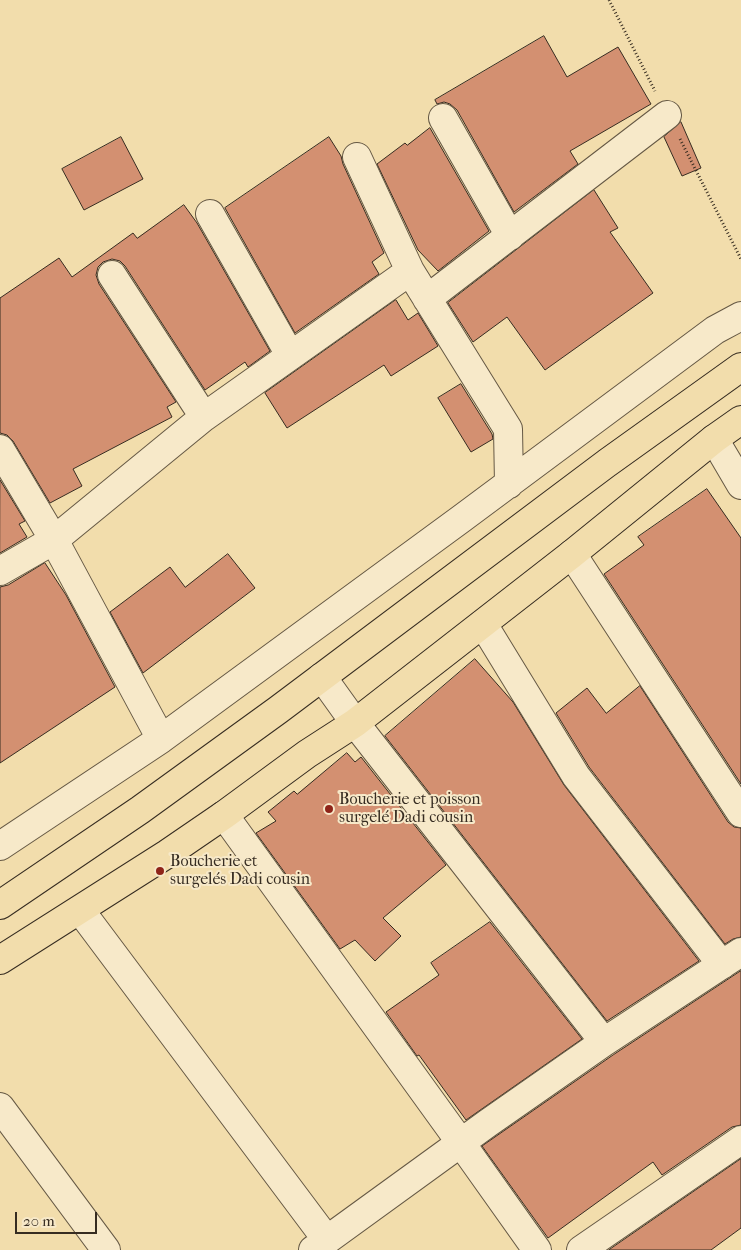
<!DOCTYPE html>
<meta charset="utf-8">
<style>
body{margin:0}
#map{position:relative;width:741px;height:1250px;overflow:hidden;background:#f2ddac;font-family:"IM FELL French Canon",serif}
canvas{display:block}
.scale{position:absolute;left:15px;top:1212px;width:82px;height:22px;box-sizing:border-box;border:2px solid #362c21;border-top:0;padding-left:6px;font-size:15px;line-height:18px;white-space:nowrap;color:#362c21;-webkit-text-stroke:4px #f7e9c9;paint-order:stroke}
</style>
<div id="map">
<canvas width="741" height="1250"></canvas>
<div class="scale">20 m</div>
</div>
<script>
const g = document.querySelector('canvas').getContext('2d');
g.lineJoin = 'round';
function paint(path, color) { g.fillStyle = color; g.fill(path, 'evenodd'); }
function strokePath(path, color, width, dash) { g.strokeStyle = color; g.lineWidth = width; g.lineCap = dash ? 'butt' : 'round'; g.setLineDash(dash || []); g.stroke(path); }
function drawText(font, color, halo, rows, align = 'center') {
  g.font = font + ' "IM FELL French Canon",serif'; g.lineWidth = 4; g.setLineDash([]); g.textBaseline = 'middle'; g.strokeStyle = halo; g.fillStyle = color; for (const [text, x, y, turn = 0] of rows) {
    g.save(); g.translate(x, y); g.rotate((+turn || 0) * Math.PI / 180); g.textAlign = isNaN(turn) ? turn : align; if (halo) g.strokeText(text, 0, 0); g.fillText(text, 0, 0); g.restore();
  }
}
const building = new Path2D(`
 M 544,36 L 567,77 L 618,47 L 651,104 L 570,151 L 578,164 L 514,212 L 457,110 L 450,104 L 444,102 L 437,104 L 435,100 Z
 M 681,122 L 701,168 L 682,176 L 664,137 Z
 M 430,128 L 489,231 L 438,271 L 418,250 L 377,164 L 405,143 L 407,145 Z
 M 121,137 L 143,179 L 84,210 L 62,169 Z
 M 329,137 L 341,156 L 343,164 L 384,253 L 372,262 L 379,274 L 295,333 L 225,208 Z
 M 594,190 L 618,228 L 610,232 L 653,293 L 545,370 L 507,317 L 473,342 L 448,303 Z
 M 184,205 L 197,223 L 270,351 L 248,367 L 245,362 L 205,390 L 125,266 L 120,261 L 112,259 L 103,262 L 98,267 L 96,275 L 99,284 L 176,402 L 167,407 L 172,417 L 73,469 L 82,486 L 50,503 L 13,441 L 7,435 L 0,433 L 0,298 L 59,258 L 72,277 L 133,233 L 137,238 Z
 M 396,300 L 408,320 L 418,313 L 438,346 L 391,376 L 384,365 L 287,428 L 265,393 Z
 M 461,384 L 492,434 L 493,439 L 471,452 L 438,398 Z
 M 0,480 L 25,521 L 19,524 L 27,537 L 0,553 Z
 M 707,489 L 741,538 L 741,784 L 604,574 L 644,545 L 638,537 Z
 M 228,554 L 255,588 L 143,673 L 110,612 L 170,567 L 185,587 Z
 M 45,563 L 66,595 L 115,687 L 0,763 L 0,587 L 8,585 Z
 M 475,659 L 513,702 L 564,785 L 699,961 L 607,1021 L 385,736 Z
 M 640,686 L 728,822 L 734,827 L 741,828 L 741,937 L 733,939 L 725,944 L 589,767 L 556,713 L 587,688 L 606,713 Z
 M 347,753 L 355,762 L 361,757 L 446,865 L 383,918 L 401,936 L 375,961 L 355,940 L 340,949 L 256,833 L 276,821 L 268,812 L 294,791 L 297,794 Z
 M 490,922 L 582,1039 L 466,1120 L 419,1055 L 417,1056 L 386,1012 L 439,975 L 431,963 Z
 M 741,971 L 741,1125 L 732,1127 L 662,1175 L 653,1162 L 548,1238 L 482,1146 L 613,1055 Z
 M 741,1159 L 741,1228 L 711,1250 L 609,1250 Z`);
paint(building, '#d39071');
strokePath(building, '#362c21', 1);
const minor = new Path2D(`
 M 443,118 L 510,236
 M 357,157 L 410,271
 M 210,214 L 290,355
 M 427,299 L 667,115
 M 204,417 L 410,271 L 508,429 L 509,484
 M 714,439 L 741,485
 M 0,449 L 54,540 L 161,739
 M 572,554 L 741,813
 M 0,571 L 54,540 L 204,417 L 112,275
 M 483,624 L 576,776 L 722,965
 M 322,677 L 355,723 L 604,1042
 M 224,815 L 461,1143 L 537,1250
 M 0,846 L 161,739 L 461,519 L 715,330 L 741,316
 M 80,910 L 327,1240
 M 0,1107 L 106,1250
 M 313,1250 L 488,1123 L 604,1042 L 741,952
 M 581,1250 L 741,1140`);
const major = new Path2D(`
 M 0,905 L 140,810 L 278,710 L 607,463 L 741,367
 M 0,960 L 167,854 L 224,815 L 307,754 L 355,723 L 572,554 L 714,439 L 741,420`);
strokePath(minor, '#655844', 30);
strokePath(major, '#362c21', 30);
strokePath(new Path2D(`
 M 609,0 L 655,91
 M 680,139 L 741,259`), '#362c21', 3, [1, 2.5]);
strokePath(minor, '#f7e9c9', 28);
strokePath(major, '#f2ddac', 28);
for (const [x, y, r, color] of [
 [329,809,5,"#8f2418"],
 [160,871,5,"#8f2418"]
]) { const dot = new Path2D(); dot.arc(x, y, r, 0, 2 * Math.PI); g.fillStyle = color; g.fill(dot); strokePath(dot, '#f7e9c9', 2); }
drawText('16px', '#362c21', '#f7e9c9', [
 ["Boucherie et poisson",339,800],
 ["surgelé Dadi cousin",339,818],
 ["Boucherie et",170,862],
 ["surgelés Dadi cousin",170,880]
], 'left');
</script>
